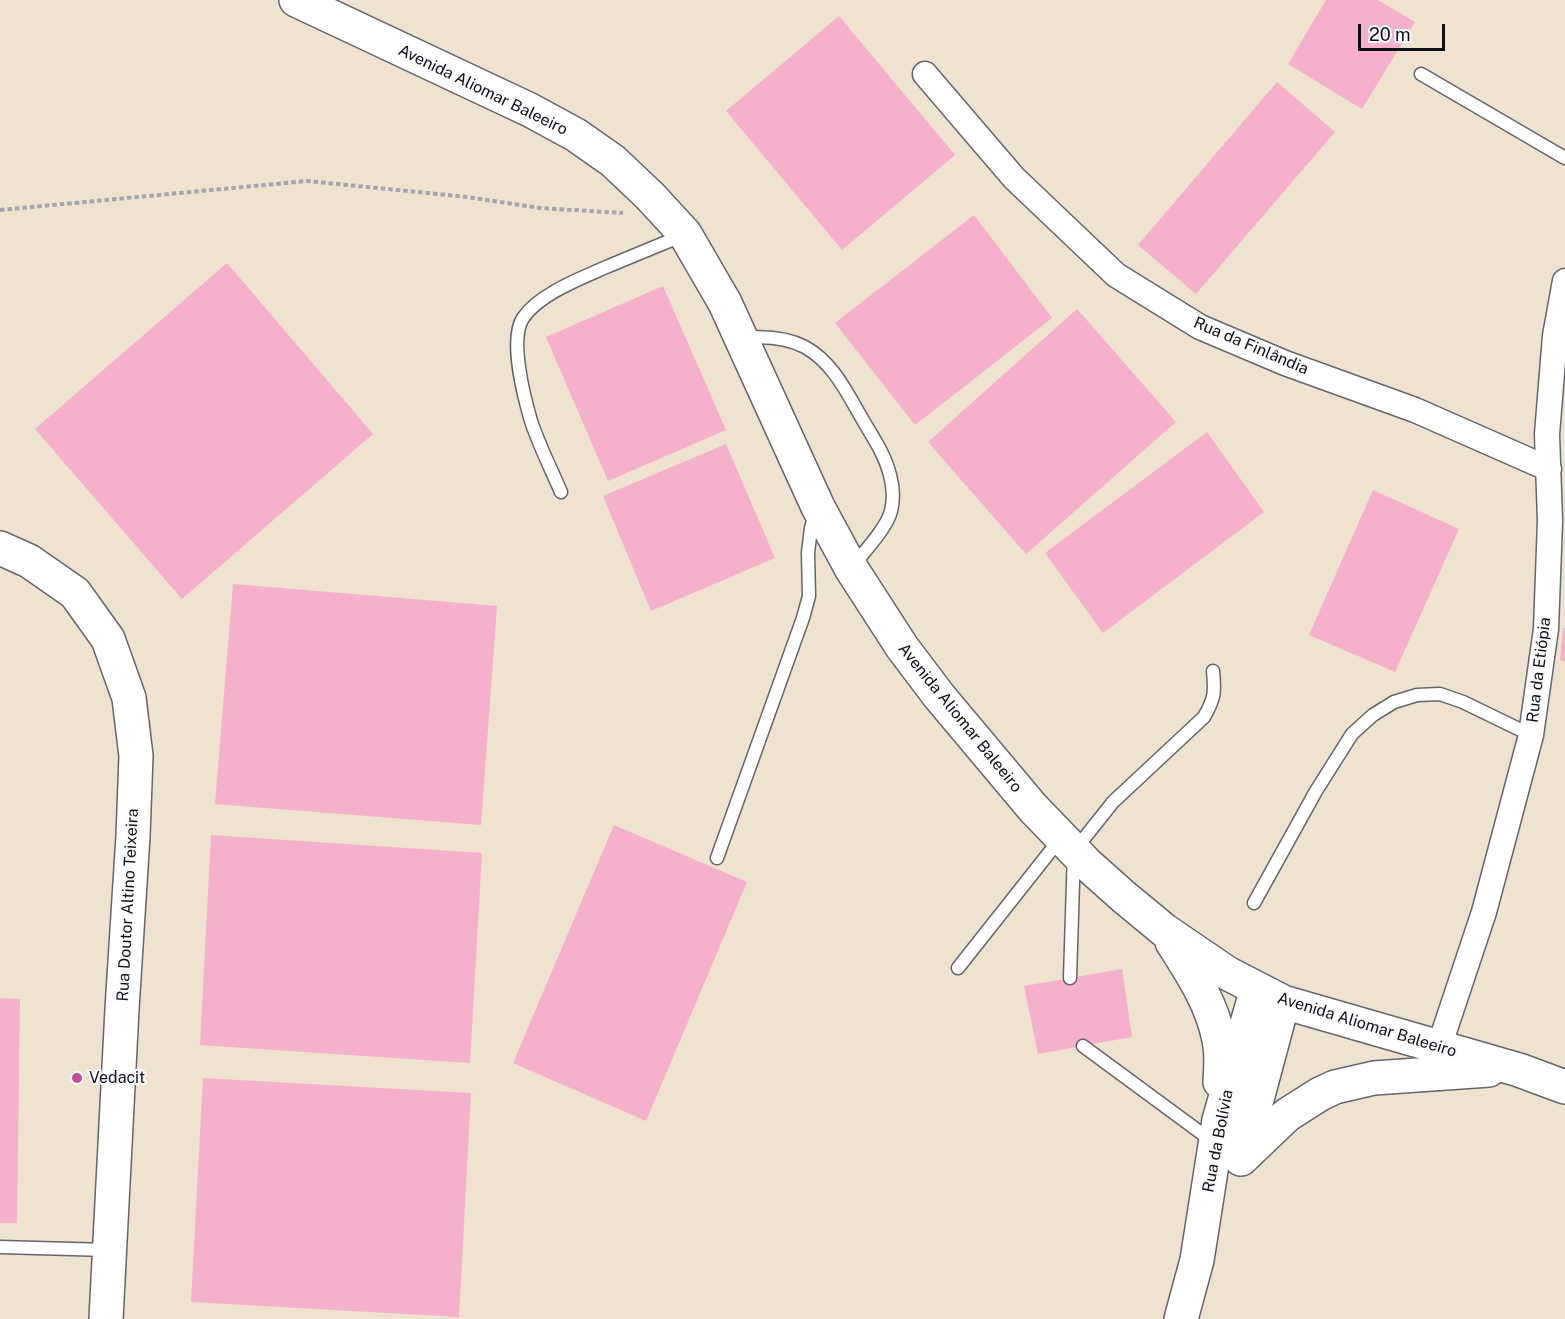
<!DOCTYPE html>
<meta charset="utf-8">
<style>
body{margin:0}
#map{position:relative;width:1565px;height:1319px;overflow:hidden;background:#eaeef9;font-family:"Public Sans",sans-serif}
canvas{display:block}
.scale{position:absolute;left:1358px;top:24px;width:87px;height:27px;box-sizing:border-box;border:3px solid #0f1013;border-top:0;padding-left:8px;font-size:18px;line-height:21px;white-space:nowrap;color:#0f1013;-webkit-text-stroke:4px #fafbfd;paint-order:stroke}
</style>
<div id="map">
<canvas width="1565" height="1319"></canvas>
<div class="scale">20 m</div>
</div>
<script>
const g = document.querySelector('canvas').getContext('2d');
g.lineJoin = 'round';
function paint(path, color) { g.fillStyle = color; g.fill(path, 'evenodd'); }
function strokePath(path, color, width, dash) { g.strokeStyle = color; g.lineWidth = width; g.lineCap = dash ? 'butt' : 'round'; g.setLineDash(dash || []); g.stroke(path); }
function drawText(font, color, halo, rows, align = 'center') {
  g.font = font + ' "Public Sans",sans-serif'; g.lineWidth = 4.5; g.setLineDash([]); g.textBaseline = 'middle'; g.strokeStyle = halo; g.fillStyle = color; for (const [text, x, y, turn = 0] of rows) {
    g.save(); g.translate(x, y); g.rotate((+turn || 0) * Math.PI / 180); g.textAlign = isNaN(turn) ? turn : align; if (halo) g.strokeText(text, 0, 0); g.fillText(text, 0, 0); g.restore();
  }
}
paint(new Path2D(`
 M 0,0 L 1565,0 L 1565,1319 L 0,1319 Z`), '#efe2ce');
paint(new Path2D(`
 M 1326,0 L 1378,0 L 1415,22 L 1362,109 L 1288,64 Z
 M 839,16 L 955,155 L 842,250 L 726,111 Z
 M 1277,82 L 1335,132 L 1196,294 L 1138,245 Z
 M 974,215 L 1052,318 L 915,425 L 835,323 Z
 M 227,263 L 373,434 L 182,599 L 35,429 Z
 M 663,286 L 726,430 L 608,481 L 546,337 Z
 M 1077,309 L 1176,422 L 1026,554 L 928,442 Z
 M 1207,432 L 1264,512 L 1103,633 L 1045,553 Z
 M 726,444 L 775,558 L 651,611 L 603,496 Z
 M 1373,490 L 1459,529 L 1395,672 L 1309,635 Z
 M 233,584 L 497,606 L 481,825 L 215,804 Z
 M 1563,628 L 1565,628 L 1565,662 L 1560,660 Z
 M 614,825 L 747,882 L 646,1121 L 513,1063 Z
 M 211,835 L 482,853 L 470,1063 L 200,1045 Z
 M 1122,969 L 1132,1037 L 1038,1054 L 1024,986 Z
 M 0,998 L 20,999 L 17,1223 L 0,1223 Z
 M 203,1078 L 471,1093 L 459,1317 L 191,1302 Z`), '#f5b0cc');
const lane = new Path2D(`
 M 1421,74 L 1565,158
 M 743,338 C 765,336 786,337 805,347 C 834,363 848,395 864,422 C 874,439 885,455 890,475 C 893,486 894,499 891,511 C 887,528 863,553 852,567
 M 561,492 C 551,469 539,445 531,421 C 524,397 509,339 523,318 C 538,295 579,279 604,268 C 630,257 657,246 684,235
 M 717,858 L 803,618 L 809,596 L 808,553 L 811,528 L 815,514
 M 1254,903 L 1316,791 L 1352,734 L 1373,715 L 1394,702 L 1417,695 L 1440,694 L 1463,702 L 1531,735
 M 958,968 L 1060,839
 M 1070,978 L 1074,851 L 1113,802 L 1204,717 C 1215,698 1215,692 1213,671
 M 1083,1046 L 1212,1141
 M 0,1247 L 108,1250`);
const street = new Path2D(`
 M 925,74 L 1014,178 L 1116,275 L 1200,327 L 1285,363 L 1415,410 L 1549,469
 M 1439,1047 L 1484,912 L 1531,735 L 1546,629 L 1550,521 L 1547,434 L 1555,336 L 1565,281`);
const secondary = new Path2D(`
 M 296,0 L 530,110 L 576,135 L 613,161 L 650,196 L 685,234 L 725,303 L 818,507 L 851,568 L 902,647 L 939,696 L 1033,808 L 1087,864 L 1124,897 L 1164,930 L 1227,973 L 1283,1002 L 1519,1070 L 1565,1087
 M 0,548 L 29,561 L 75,593 L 108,639 L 129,698 L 136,756 L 133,836 L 122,1009 L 106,1319
 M 1172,942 C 1191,972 1212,1003 1219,1040 C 1222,1053 1221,1068 1220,1082
 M 1241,1159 L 1287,1115 L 1320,1094 L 1335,1087 L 1374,1078 L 1489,1070
 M 1241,1159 L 1283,1002
 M 1181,1319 L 1197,1260 L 1219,1120 L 1257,989`);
strokePath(lane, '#63666f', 15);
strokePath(street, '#63666f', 27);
strokePath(secondary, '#63666f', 36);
strokePath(new Path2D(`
 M 0,210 L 307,181 L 467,197 L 540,208 L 623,213`), '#a2a5ae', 4, [4.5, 3]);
strokePath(lane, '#fff', 12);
strokePath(street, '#fff', 24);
strokePath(secondary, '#fff', 33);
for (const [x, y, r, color] of [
 [77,1078,6,"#c74895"]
]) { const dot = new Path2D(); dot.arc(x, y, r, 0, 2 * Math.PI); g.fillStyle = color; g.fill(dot); strokePath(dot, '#fafbfd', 2); }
drawText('16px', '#0f1013', '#fafbfd', [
 ["Avenida Aliomar Baleeiro",483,90,26],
 ["Rua da Finlândia",1251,346,23],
 ["Rua da Etiópia",1539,670,-83],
 ["Avenida Aliomar Baleeiro",960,718,51],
 ["Rua Doutor Altino Teixeira",128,905,-87],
 ["Avenida Aliomar Baleeiro",1367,1025,17],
 ["Rua da Bolívia",1218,1141,-79]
]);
drawText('16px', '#0f1013', '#fafbfd', [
 ["Vedacit",89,1078]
], 'left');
</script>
